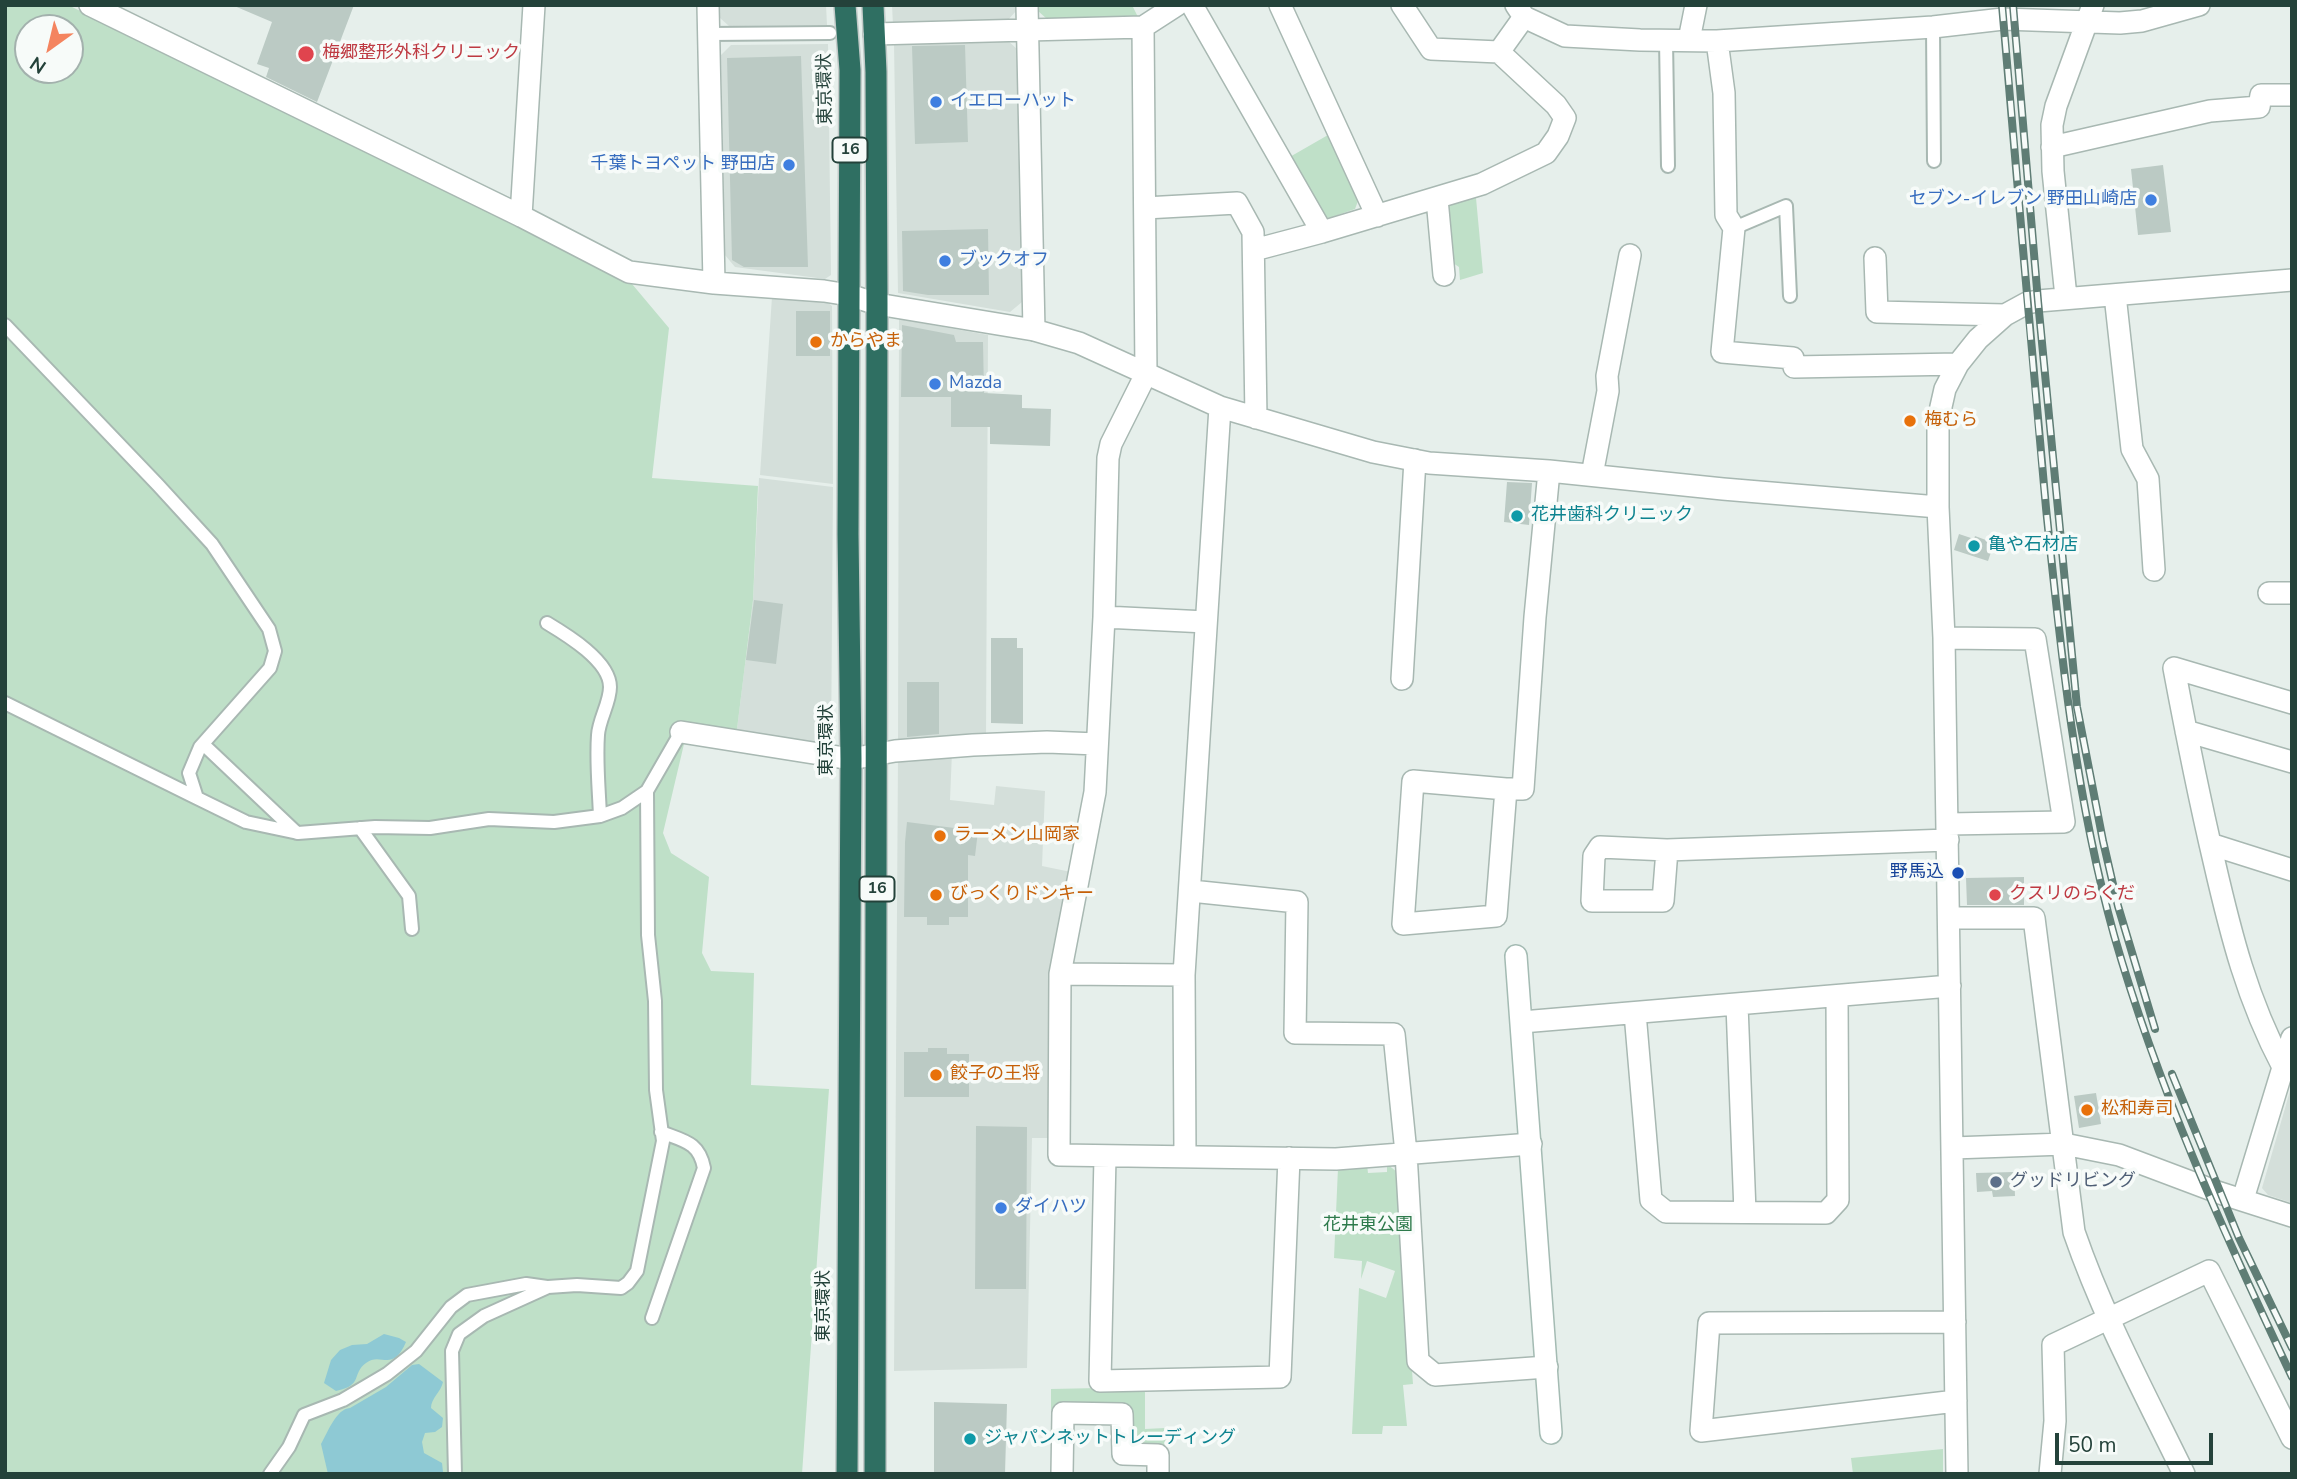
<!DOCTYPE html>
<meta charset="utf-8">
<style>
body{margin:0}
#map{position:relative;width:2297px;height:1479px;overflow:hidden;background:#e6efeb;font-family:"Nunito Sans",sans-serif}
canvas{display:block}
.frame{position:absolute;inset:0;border:7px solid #24423a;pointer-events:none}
.north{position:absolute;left:14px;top:14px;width:70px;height:70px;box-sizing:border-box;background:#f7fbf9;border:2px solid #a3b1ad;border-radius:50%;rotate:214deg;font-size:19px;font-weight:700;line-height:28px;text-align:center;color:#24423a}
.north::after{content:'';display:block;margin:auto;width:24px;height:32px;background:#f4845f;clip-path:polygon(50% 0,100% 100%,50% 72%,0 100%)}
.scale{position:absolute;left:2055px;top:1433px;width:158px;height:32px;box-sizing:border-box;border:4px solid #24423a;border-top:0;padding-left:9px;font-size:21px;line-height:24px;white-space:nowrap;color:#24423a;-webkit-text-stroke:5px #f7fbf9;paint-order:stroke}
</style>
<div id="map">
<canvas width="2297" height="1479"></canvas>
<div class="frame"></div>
<div class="north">N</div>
<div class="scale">50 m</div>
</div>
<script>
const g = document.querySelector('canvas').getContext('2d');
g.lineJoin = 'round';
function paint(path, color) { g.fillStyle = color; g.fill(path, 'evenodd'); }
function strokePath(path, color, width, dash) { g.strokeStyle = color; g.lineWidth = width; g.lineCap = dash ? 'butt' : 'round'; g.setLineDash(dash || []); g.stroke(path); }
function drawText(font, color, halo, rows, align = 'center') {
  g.font = font + ' "Nunito Sans","Noto Sans JP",sans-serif'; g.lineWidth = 7; g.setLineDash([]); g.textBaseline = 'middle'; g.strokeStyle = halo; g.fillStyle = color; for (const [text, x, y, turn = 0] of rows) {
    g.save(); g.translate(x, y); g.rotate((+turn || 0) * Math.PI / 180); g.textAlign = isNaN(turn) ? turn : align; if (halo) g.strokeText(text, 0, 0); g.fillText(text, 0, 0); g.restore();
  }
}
paint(new Path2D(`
 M 719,5 L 826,5 L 827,25 L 729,26 L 720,18 Z
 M 892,5 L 1016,5 L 1016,11 L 1008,20 L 893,25 Z
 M 1007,40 L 1017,49 L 1022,302 L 1010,312 L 898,293 L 894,44 Z
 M 828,44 L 831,275 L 825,279 L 735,267 L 725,255 L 721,55 L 731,45 Z
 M 772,297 L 826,301 L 832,306 L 833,484 L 760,475 Z
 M 899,319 L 988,335 L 986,737 L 898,743 Z
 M 759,478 L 833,487 L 831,752 L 736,737 L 753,600 Z
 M 952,752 L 950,800 L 994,805 L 996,786 L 1045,791 L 1042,866 L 1071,872 L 1051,1138 L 1032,1138 L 1027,1368 L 894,1371 L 898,756 Z
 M 2292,1084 L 2292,1203 L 2268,1195 L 2262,1188 Z`), '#d4dfda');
paint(new Path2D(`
 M 5,5 L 68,5 L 627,278 L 669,328 L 652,478 L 758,486 L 753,600 L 736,737 L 690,737 L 684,744 L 663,833 L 671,853 L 709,877 L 702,953 L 711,971 L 754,973 L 751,1085 L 829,1089 L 802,1474 L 5,1474 ZM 28,28 L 70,28 L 70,70 L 28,70 Z
 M 1038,5 L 1132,5 L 1139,19 L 1047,19 L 1038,11 Z
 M 1328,135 L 1358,201 L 1355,209 L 1329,218 L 1320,214 L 1288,158 Z
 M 1476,198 L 1483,273 L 1460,280 L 1459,267 L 1450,261 L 1446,210 L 1452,202 Z
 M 1387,1164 L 1397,1172 L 1413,1384 L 1403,1385 L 1407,1426 L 1383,1426 L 1382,1434 L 1352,1434 L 1359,1288 L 1386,1298 L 1395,1271 L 1367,1261 L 1361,1279 L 1362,1261 L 1334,1258 L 1338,1168 L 1367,1165 L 1368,1173 L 1387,1172 Z
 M 1145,1387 L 1145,1429 L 1165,1428 L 1166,1446 L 1135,1447 L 1128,1441 L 1128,1407 L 1051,1410 L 1051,1389 Z
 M 1943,1449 L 1943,1474 L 1853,1474 L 1851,1458 Z`), '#bfe0c8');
paint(new Path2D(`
 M 384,1334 L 399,1338 L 406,1342 C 392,1374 381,1351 366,1363 C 351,1374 364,1385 336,1391 L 324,1383 L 331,1360 L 340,1350 L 352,1345 L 367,1344 Z
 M 419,1364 L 443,1382 C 441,1392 431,1398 431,1408 L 443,1418 L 442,1427 L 435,1432 L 425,1433 L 422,1442 L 424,1453 L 442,1463 L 443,1472 L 328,1474 L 321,1444 C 328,1432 336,1409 350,1408 L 386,1387 L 412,1365 Z`), '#8ec9d4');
paint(new Path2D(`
 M 232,5 L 354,5 L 317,102 L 266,77 L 269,68 L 257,64 L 272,22 Z
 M 965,45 L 968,142 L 915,144 L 912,46 Z
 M 801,56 L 808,267 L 744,267 L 732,260 L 727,58 Z
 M 2163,165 L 2171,232 L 2138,235 L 2131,169 Z
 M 988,229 L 989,295 L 928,295 L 903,291 L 902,231 Z
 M 796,311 L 830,311 L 830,356 L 796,356 Z
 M 902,325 L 954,335 L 956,342 L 983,342 L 984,393 L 1022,395 L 1022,408 L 1051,409 L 1050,446 L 990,444 L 990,427 L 951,427 L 951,397 L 901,397 Z
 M 1507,482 L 1532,483 L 1529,525 L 1504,522 Z
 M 1959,534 L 1974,539 L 1975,536 L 1994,543 L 1988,561 L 1954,550 Z
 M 754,600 L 783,604 L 776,664 L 746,660 Z
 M 991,638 L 1017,638 L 1017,648 L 1023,648 L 1023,724 L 991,723 Z
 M 907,682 L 939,682 L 939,734 L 907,737 Z
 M 907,822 L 978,831 L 975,856 L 968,855 L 968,917 L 949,917 L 949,925 L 927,925 L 927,917 L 904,917 L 905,842 Z
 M 2024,877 L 2024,905 L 1967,905 L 1966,878 Z
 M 928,1048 L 947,1048 L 947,1054 L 969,1054 L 969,1097 L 904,1097 L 904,1052 L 928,1052 Z
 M 2096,1093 L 2101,1124 L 2079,1128 L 2074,1096 Z
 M 976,1126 L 1027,1127 L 1026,1289 L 975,1289 Z
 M 2014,1172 L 2015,1196 L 1993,1197 L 1992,1191 L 1977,1192 L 1976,1173 Z
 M 934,1402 L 1007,1404 L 1005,1474 L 934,1474 Z`), '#bbcac4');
const lane = new Path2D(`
 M 1933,27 L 1934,161
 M 709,34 L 830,33
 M 1666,40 L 1668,166
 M 1734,228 L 1786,206 L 1790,296
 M 5,325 L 158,485 L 212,544 L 269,629 L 275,651 L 270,668 L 200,747 L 189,773 L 197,798 L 246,822 L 298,833 L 375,827 L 430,828 L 489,819 L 554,822 L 600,816 L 622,808 L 647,791
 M 547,623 C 567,635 610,661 610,687 C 610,703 599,719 598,735 C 596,762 599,790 600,816
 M 5,703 L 197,798
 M 203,744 L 297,833
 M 360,828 L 409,896 L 412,929
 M 652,1318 L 704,1168 C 699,1142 684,1141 661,1132
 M 270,1474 L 289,1447 L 304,1415 L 343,1400 L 387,1374 L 416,1351 L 451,1307 L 467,1295 L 526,1284 L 547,1287
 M 455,1474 L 452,1351 L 459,1334 L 484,1316 L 548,1287 L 577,1285 L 621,1288 L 628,1283 L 637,1271 L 663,1141 L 656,1090 L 655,1001 L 648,935 L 647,791 L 681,732`);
const street = new Path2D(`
 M 90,5 L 521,216 L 629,272 L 714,283 L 824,291 L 849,295 L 877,304 L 1034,330 L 1079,343 L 1220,407 L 1373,452 L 1429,463 L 1549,471 L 1723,489 L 1938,507
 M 708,5 L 714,283
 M 1027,5 L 1034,330
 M 1192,5 L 1322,232
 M 1280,5 L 1377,216
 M 1402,5 L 1431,49 L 1499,52
 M 1516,5 L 1524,17 L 1565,36 L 1640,40 L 1717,41 L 1933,27 L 2003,19 L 2120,23 L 2142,21 L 2199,5
 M 1143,27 L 1146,374 L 1111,444 L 1108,458 L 1104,617 L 1095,792 L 1060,974 L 1059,1155 L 1336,1159 L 1531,1144
 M 874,34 L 1143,27 L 1177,5
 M 1689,40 L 1696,5
 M 1717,41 L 1724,93 L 1726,215 L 1734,228 L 1722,352 L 1793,358 L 1794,367 L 1958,364
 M 2052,147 L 2210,111 L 2259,107 L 2261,95 L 2292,95
 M 1437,199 L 1444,275
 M 1145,208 L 1237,203 L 1253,232 L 1256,418
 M 521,216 L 534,5
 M 1254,250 L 1322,232 L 1482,184 L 1546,153 L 1558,136 L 1565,118 L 1556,105 L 1499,52 L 1524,17
 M 1875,258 L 1877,312 L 2005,315
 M 2115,295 L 2132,449 L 2148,479 L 2154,570
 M 2066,297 L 2053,171 L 2052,125 L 2056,106 L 2093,5
 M 1592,475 L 1608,391 L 1607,376 L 1630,255
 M 2269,593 L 2292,593
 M 1104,617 L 1206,622
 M 1944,638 L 2035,639 L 2064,822 L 1948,824
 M 1402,679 L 1415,460
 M 2186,731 L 2292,762
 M 681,732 L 851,759 L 895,751 L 973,745 L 1047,742 L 1097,744
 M 1413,781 L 1506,789 L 1496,916 L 1403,924 Z
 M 1506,789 L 1523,789 L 1535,617 L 1549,471
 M 2210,844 L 2292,870
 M 1667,850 L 1663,901 L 1592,901 L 1594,856 L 1600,847 L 1667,850 L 1948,840
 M 1191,891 L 1297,902 L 1295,1033 L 1394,1034 L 1406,1153 L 1418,1361 L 1435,1375 L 1547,1367
 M 1950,918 L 2034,918 L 2074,1232 C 2103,1316 2145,1394 2184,1474
 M 1060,974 L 1184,975
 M 1737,1005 L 1745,1212
 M 1635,1013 L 1651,1200 L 1666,1212 L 1826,1213 L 1838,1200 L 1837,996
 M 1522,1022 L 1950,986
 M 2283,1067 C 2247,999 2231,935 2214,861 C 2199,797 2186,732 2174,668 L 2292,703
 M 1953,1148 L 2064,1144 L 2119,1155 L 2220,1193 L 2292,1216
 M 1185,1156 L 1184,975 L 1220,407
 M 1105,1157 L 1100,1381 L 1280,1377 L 1289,1158
 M 2243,1199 L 2292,1038
 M 1955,1322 L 1709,1323 L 1701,1431 L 1956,1401
 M 1062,1474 L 1063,1413 L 1122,1414 L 1123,1454 L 1158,1455 L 1158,1474
 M 1957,1474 L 1944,638 L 1938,507 L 1938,420 L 1945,389 L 1958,364 L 1978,339 L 2005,315 L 2027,303 L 2038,301 L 2292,280
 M 2050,1474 L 2055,1421 L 2053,1345 L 2209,1271 L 2292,1438`);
const secondary = new Path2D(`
 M 1516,956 L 1551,1433`);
const highway = new Path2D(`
 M 845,5 L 850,70 L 848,534 L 851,759 L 847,1474
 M 873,5 L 876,72 L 877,304 L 875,1474`);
strokePath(lane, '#a8b8b2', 16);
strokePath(street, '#a8b8b2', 24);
strokePath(secondary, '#a4bbb3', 24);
strokePath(highway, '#c2cac8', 24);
strokePath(lane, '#fff', 12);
strokePath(street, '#fff', 21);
strokePath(secondary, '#fff', 21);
strokePath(highway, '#2f6f62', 21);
const rail = new Path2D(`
 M 2002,5 C 2017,173 2030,340 2046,508 C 2061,653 2075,794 2114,935 C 2158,1089 2224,1233 2292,1377
 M 2013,5 L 2038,301 L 2077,707 L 2103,841 L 2118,906 L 2155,1029
 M 2172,1074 L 2239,1238 L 2292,1348`);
strokePath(rail, '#5f7d75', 8);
strokePath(rail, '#f7fbf9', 5, [16]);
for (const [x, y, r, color] of [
 [306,54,9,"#e0444e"],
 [936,102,7,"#3f7fe0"],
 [789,165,7,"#3f7fe0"],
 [2151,200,7,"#3f7fe0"],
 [945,261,7,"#3f7fe0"],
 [816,342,7,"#e8710a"],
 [935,384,7,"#3f7fe0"],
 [1910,421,7,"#e8710a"],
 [1517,516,7,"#0f9aa8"],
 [1974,546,7,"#0f9aa8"],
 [940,836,7,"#e8710a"],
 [1958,873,7,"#1a4fb4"],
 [936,895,7,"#e8710a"],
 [1995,895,7,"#e0444e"],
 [936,1075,7,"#e8710a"],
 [2087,1110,7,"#e8710a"],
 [1996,1182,7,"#5c6f8a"],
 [1001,1208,7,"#3f7fe0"],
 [970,1439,7,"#0f9aa8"]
]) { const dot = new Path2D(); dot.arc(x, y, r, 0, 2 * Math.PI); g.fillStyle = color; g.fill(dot); strokePath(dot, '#f7fbf9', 2.5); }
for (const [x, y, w] of [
 [850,150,35],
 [877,889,35]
]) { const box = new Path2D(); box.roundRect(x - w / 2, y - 12.5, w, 25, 5); g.fillStyle = '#f7fbf9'; g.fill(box); strokePath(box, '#24423a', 2); }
drawText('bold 16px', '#24423a', null, [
 ["16",850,150],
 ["16",877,889]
]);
drawText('18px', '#be3a42', '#f7fbf9', [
 ["梅郷整形外科クリニック",322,54],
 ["クスリのらくだ",2009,895]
], 'left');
drawText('18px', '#24423a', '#f7fbf9', [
 ["東京環状",826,89,-91],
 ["東京環状",828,740,-90],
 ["東京環状",825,1306,-90]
]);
drawText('18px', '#366cbe', '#f7fbf9', [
 ["イエローハット",950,102],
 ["千葉トヨペット 野田店",775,165,"right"],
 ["セブン-イレブン 野田山崎店",2137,200,"right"],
 ["ブックオフ",959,261],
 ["Mazda",949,384],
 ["ダイハツ",1015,1208]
], 'left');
drawText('18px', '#c56008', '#f7fbf9', [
 ["からやま",830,342],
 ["梅むら",1924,421],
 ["ラーメン山岡家",954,836],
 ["びっくりドンキー",950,895],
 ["餃子の王将",950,1075],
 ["松和寿司",2101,1110]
], 'left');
drawText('18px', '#0d838f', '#f7fbf9', [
 ["花井歯科クリニック",1531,516],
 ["亀や石材店",1988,546],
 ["ジャパンネットトレーディング",984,1439]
], 'left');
drawText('18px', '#164399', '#f7fbf9', [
 ["野馬込",1944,873]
], 'right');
drawText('18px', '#4e5e75', '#f7fbf9', [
 ["グッドリビング",2010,1182]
], 'left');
drawText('18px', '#2d7a4b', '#f7fbf9', [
 ["花井東公園",1368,1226]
]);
</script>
